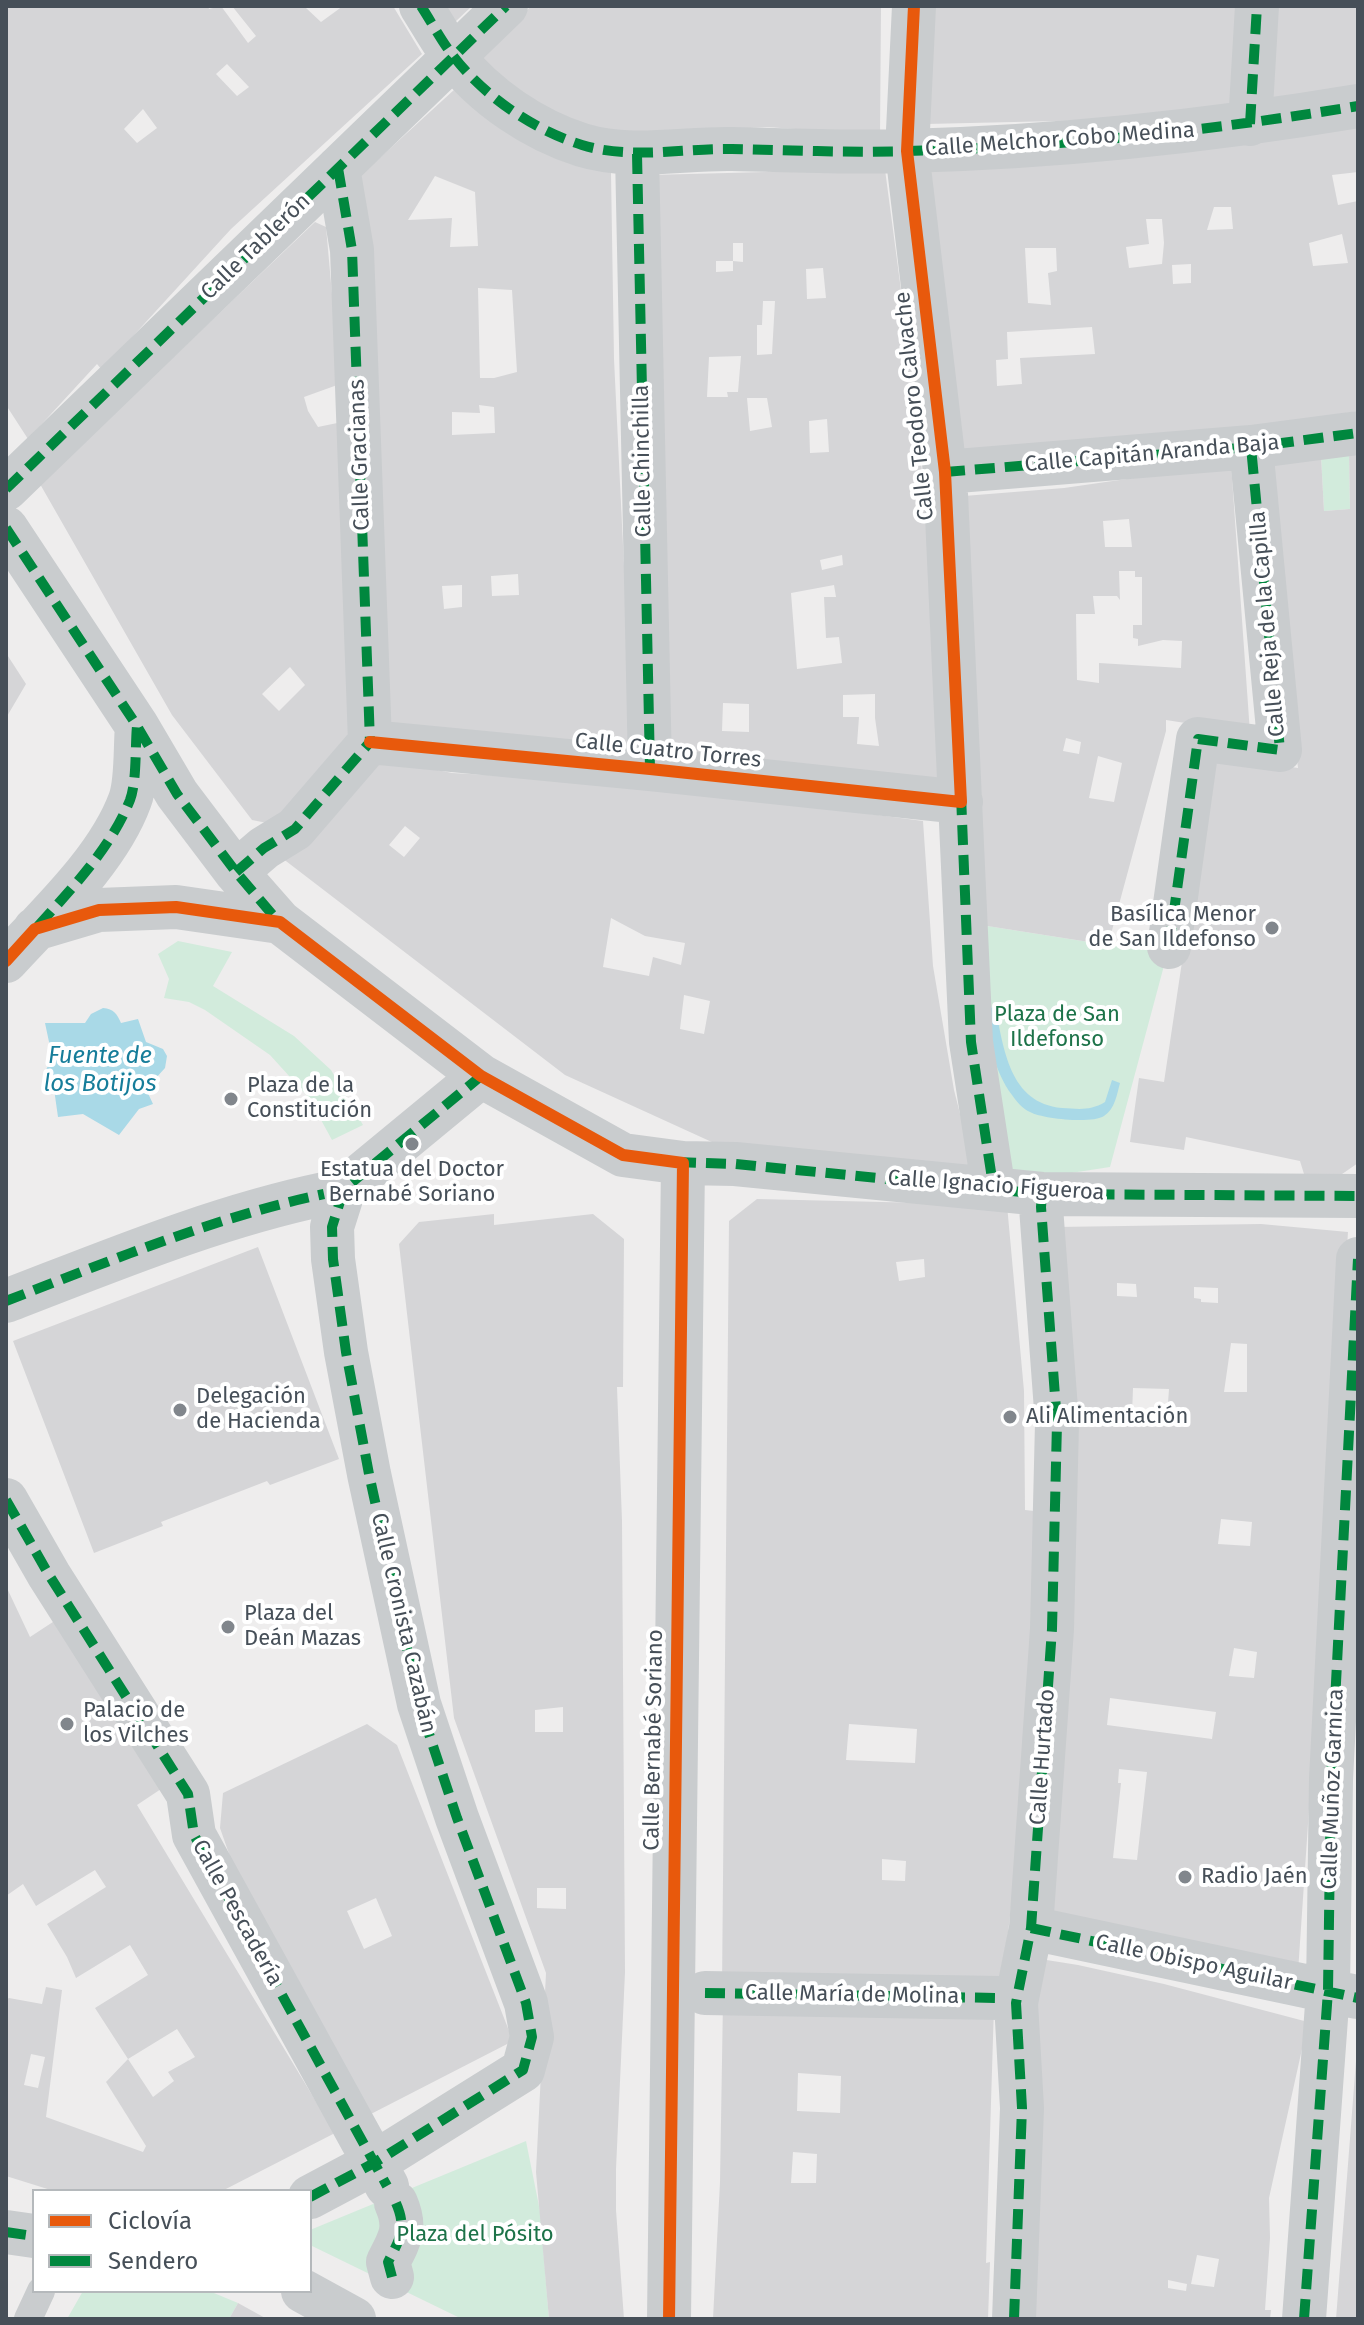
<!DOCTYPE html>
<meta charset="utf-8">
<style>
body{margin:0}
#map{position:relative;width:1364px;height:2325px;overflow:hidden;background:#eeeded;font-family:"Fira Sans",sans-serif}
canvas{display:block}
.frame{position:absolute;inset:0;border:8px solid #464f58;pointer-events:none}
.legend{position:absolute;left:32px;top:2189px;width:280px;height:104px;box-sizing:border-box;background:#fff;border:2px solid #b5b9bc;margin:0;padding:10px 14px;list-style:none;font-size:24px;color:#464f58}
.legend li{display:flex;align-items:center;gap:16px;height:40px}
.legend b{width:40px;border:2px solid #b5b9bc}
</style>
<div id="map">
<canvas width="1364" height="2325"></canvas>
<div class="frame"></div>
<ul class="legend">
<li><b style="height:10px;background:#e8590c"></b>Ciclovía</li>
<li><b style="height:10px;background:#00873e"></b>Sendero</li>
</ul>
</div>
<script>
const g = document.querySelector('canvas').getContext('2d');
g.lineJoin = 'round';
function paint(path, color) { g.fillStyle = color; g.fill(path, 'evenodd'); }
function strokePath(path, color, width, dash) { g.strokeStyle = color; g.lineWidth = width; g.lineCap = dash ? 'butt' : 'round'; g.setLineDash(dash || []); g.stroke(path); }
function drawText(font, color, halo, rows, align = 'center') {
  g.font = font + ' "Fira Sans",sans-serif'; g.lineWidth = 8; g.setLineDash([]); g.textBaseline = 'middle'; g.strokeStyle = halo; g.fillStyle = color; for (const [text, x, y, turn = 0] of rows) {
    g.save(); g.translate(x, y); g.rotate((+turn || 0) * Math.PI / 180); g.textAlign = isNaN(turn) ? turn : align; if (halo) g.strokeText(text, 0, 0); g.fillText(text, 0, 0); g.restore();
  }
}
paint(new Path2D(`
 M 1349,453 L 1350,509 L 1324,511 L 1321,456 Z
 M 981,925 L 1108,945 L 1169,947 L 1110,1167 L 993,1185 Z
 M 178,941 L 232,952 L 213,986 L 294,1036 L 331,1070 L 363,1125 L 332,1140 L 309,1098 L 270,1055 L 205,1010 L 189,1002 L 164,998 L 169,979 L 158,954 Z
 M 526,2141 L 540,2211 L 549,2319 L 462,2319 L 310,2245 L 310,2230 Z
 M 83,2291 L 209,2291 L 238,2303 L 229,2319 L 67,2319 Z`), '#d2ebdc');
paint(new Path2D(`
 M 995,1006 C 1004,1049 1009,1103 1062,1108 C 1079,1109 1090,1111 1105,1102 L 1112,1080 L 1120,1083 C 1117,1094 1115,1109 1104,1116 C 1092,1124 1043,1119 1030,1112 C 1023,1109 1016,1101 1012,1095 C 994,1071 989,1040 983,1012 Z
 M 103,1008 C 114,1009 117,1014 121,1023 L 138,1019 L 146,1042 L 163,1049 L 167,1056 L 165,1068 L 146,1089 L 153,1104 L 139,1109 L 119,1135 L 83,1114 L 58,1117 L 54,1089 L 44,1075 L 52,1056 L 45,1023 L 85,1023 L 91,1014 Z`), '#a9d9e7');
paint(new Path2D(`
 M 6,6 L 208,6 L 209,9 L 221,6 L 248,43 L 256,36 L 232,6 L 308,6 L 306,8 L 321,22 L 343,6 L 393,6 L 422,54 L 231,229 L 102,370 L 97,364 L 28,439 L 6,405 ZM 227,64 L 249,87 L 237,96 L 216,74 ZM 143,109 L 157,128 L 137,143 L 124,129 Z
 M 444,6 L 472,6 L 454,23 Z
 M 531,6 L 881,6 L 880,135 L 767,127 L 617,136 L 556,127 L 477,60 Z
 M 930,6 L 1248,6 L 1241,106 L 1102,120 L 926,124 Z
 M 1268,6 L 1358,6 L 1358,89 L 1262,104 Z
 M 455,89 L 611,173 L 614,359 L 633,752 L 381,734 L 349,186 ZM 435,176 L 475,192 L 478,246 L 450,247 L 452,218 L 408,220 ZM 478,288 L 512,290 L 517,372 L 494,378 L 480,378 ZM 479,405 L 494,407 L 495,433 L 452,435 L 452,412 L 480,413 ZM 518,574 L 519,595 L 492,596 L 491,576 ZM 462,585 L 462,607 L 444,609 L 442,586 Z
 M 1358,124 L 1358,172 L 1332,175 L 1338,205 L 1358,201 L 1358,411 L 1158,444 L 959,457 L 921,167 ZM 1214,207 L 1231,207 L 1233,229 L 1207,230 ZM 1146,219 L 1162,219 L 1164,243 L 1162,264 L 1129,268 L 1126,247 L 1149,244 ZM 1342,234 L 1348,263 L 1313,266 L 1309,243 ZM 1025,248 L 1056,248 L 1057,271 L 1048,273 L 1051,305 L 1028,303 ZM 1191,264 L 1191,283 L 1173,284 L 1172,265 ZM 1092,327 L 1095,354 L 1020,358 L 1022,384 L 997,386 L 996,360 L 1008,359 L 1007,332 Z
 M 884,162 L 915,396 L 938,650 L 944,784 L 661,754 L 650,175 L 766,172 ZM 733,243 L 743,243 L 743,262 L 733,261 L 733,271 L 716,272 L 716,261 L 733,261 ZM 823,268 L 826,298 L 807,299 L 806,269 ZM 763,301 L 775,301 L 772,354 L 757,355 L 757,325 L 762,325 ZM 741,356 L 738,392 L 727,392 L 728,397 L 707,397 L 709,357 ZM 747,398 L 767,398 L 772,427 L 750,431 ZM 827,419 L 829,452 L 810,453 L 809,421 ZM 842,555 L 843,565 L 822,570 L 820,560 ZM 834,585 L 836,597 L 824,597 L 826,638 L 839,637 L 842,663 L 797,669 L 791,593 ZM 875,694 L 875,718 L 879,746 L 857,744 L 859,717 L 843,717 L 843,695 ZM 723,703 L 749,704 L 749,732 L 722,731 Z
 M 315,222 L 326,227 L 340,384 L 304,397 L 308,411 L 318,427 L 342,422 L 355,732 L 272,824 L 252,820 L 172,715 L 40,484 ZM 290,667 L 305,685 L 279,711 L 262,694 Z
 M 1358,452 L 1358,1163 L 1332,1181 L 1304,1174 L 1300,1161 L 1186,1137 L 1184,1150 L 1130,1142 L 1139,1078 L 1164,1082 L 1213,755 L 1298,768 L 1280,618 L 1265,462 L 1321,456 L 1324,511 L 1350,509 L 1349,453 Z
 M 1231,464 L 1250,733 L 1166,720 L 1166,731 L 1108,945 L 981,925 L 964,496 L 1064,488 ZM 1129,519 L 1132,547 L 1105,547 L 1103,521 ZM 1119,571 L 1135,571 L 1135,577 L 1142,577 L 1142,625 L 1133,625 L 1133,638 L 1138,639 L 1138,646 L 1163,640 L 1182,641 L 1181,668 L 1099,663 L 1099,683 L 1077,680 L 1076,614 L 1095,614 L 1093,596 L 1117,596 L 1120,600 ZM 1066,738 L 1081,742 L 1079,754 L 1063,751 ZM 1098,756 L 1122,763 L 1114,802 L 1089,798 Z
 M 6,653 L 26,684 L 6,718 Z
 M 378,758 L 452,773 L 524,777 L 787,803 L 923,821 L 933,966 L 954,1090 L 976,1177 L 714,1143 L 565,1075 L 282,858 ZM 405,826 L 420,838 L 404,857 L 389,845 ZM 611,918 L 645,936 L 685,943 L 681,965 L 653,957 L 649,976 L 603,967 ZM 684,995 L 710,1001 L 704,1034 L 680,1029 Z
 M 757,1199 L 1007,1205 L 1024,1391 L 1025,1510 L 1034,1511 L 1033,1587 L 1018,1847 L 1001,1993 L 722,1987 L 729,1221 ZM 924,1259 L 925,1277 L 899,1281 L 896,1262 ZM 849,1724 L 917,1729 L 915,1763 L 846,1760 ZM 882,1859 L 906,1861 L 905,1881 L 882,1880 Z
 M 494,1214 L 494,1225 L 593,1214 L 624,1239 L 623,1387 L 617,1387 L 622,1521 L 625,1972 L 616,2169 L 616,2210 L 624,2319 L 549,2319 L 536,2172 L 546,1973 L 454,1718 L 420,1426 L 399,1244 L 419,1222 ZM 563,1707 L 563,1732 L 535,1732 L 535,1710 ZM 537,1888 L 566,1888 L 566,1909 L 537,1908 Z
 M 1261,1224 L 1348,1232 L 1298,1972 L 1038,1923 L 1056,1227 ZM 1117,1283 L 1136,1284 L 1137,1297 L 1117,1296 ZM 1194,1287 L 1218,1288 L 1218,1303 L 1201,1302 L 1201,1299 L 1194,1298 ZM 1231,1343 L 1247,1344 L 1247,1392 L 1224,1392 ZM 1133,1388 L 1169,1389 L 1167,1417 L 1132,1415 ZM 1221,1519 L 1252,1522 L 1250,1546 L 1218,1544 ZM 1234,1648 L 1257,1652 L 1254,1678 L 1229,1676 ZM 1110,1698 L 1216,1712 L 1212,1739 L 1107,1725 ZM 1119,1769 L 1147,1772 L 1137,1860 L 1113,1858 L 1121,1783 L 1118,1783 Z
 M 258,1247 L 339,1459 L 270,1485 L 267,1481 L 161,1522 L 163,1526 L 94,1553 L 13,1341 Z
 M 6,1586 L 30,1637 L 59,1618 L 167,1785 L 137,1805 L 335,2133 L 222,2191 L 54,2191 L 6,2176 L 6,2000 L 9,1998 L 42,2004 L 46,1987 L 62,1990 L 46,2117 L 143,2152 L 146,2146 L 106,2082 L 128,2059 L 153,2097 L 174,2081 L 168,2072 L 195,2057 L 177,2029 L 128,2059 L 95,2008 L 148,1975 L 130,1945 L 76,1978 L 67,1957 L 47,1924 L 106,1887 L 95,1870 L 36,1906 L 23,1884 L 6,1896 ZM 31,2054 L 45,2057 L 38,2088 L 24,2085 Z
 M 367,1724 L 397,1745 L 513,2041 L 367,2116 L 234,1868 L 220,1828 L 223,1793 ZM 376,1898 L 392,1936 L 364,1949 L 347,1911 Z
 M 1034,1958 L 1078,1965 L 1164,1984 L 1308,2022 L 1269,2198 L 1270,2238 L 1265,2310 L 1271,2310 L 1270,2319 L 1024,2319 ZM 1197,2255 L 1219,2259 L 1214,2287 L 1191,2284 ZM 1168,2280 L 1187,2284 L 1186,2291 L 1168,2288 Z
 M 723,2000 L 994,2006 L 986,2263 L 990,2262 L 988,2319 L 713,2319 L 720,2182 ZM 798,2073 L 841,2076 L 840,2113 L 797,2111 ZM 793,2152 L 817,2154 L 816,2183 L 791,2183 Z
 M 1356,2061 L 1358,2061 L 1358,2319 L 1336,2319 Z
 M 238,2303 L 267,2319 L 229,2319 Z`), '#d5d5d7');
strokePath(new Path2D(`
 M 28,2319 L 41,2291`), '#c9ccce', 28);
strokePath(new Path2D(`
 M 421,6 C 432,23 442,42 454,57 C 485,97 534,130 582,145 C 631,160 682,148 732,149 C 790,150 849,153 907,151 C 1058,147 1209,131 1358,106
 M 914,6 L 907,151 L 945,472 L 971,1042 L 993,1185
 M 1250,124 L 1257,6
 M 637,154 L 650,769
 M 338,168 L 352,250 L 370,742
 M 945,472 L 1251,447 L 1358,433
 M 6,489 L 506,6
 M 6,528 L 137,726 L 177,794 L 236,872 L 280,922 L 481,1076 L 623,1155 L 683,1163 L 735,1164 L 1042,1194 L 1358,1196
 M 370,742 L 650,769 L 961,802
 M 236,872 L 264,848 L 295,829 L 370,742
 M 35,929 L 99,910 L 176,907 L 280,922
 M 1169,947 L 1198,739 L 1280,750 L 1251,447
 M 6,961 C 48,915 108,860 130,800 C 137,781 135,747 137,726
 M 6,1301 C 110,1261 215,1217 324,1194
 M 6,1500 L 49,1575 L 188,1794 L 194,1835 L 387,2186
 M 1031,1928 L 1357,1997
 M 705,1993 L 999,1998
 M 310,2197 L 374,2163 L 523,2070 L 532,2037 L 526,2003 L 457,1818 L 419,1704 L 369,1474 L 346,1352 L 333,1259 L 332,1227 L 344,1189 L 481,1076
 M 6,2232 L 34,2236
 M 392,2277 L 388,2262 C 400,2239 407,2228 396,2203
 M 303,2291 L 354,2319
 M 669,2319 L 683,1163
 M 1014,2319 L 1022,2108 L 1016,2003 L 1031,1928 L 1052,1629 L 1057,1423 L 1041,1207 L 1042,1194
 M 1304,2319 L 1328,1991 L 1331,1779 L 1358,1259`), '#c9ccce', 44);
strokePath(new Path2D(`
 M 421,6 C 432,23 442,42 454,57 C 485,97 534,130 582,145 C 631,160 682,148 732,149 C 790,150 849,153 907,151 C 1058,147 1209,131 1358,106
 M 1250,124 L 1257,6
 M 637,154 L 650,769
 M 338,168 L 352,250 L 370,742
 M 945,472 L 1251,447 L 1358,433
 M 6,489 L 506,6
 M 6,528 L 137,726 L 177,794 L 236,872 L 277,920
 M 961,795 L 971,1042 L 993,1185
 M 236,872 L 264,848 L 295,829 L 370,742
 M 38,926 C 72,888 111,848 130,800 C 137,781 135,747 137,726
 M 1169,947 L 1198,739 L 1280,750 L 1251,447
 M 676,1162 L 735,1164 L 1042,1194 L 1358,1196
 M 6,1301 C 110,1261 215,1217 324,1194
 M 6,1500 L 49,1575 L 188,1794 L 194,1835 L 387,2186
 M 1031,1928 L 1358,1998
 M 705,1993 L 999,1998
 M 310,2197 L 374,2163 L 523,2070 L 532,2037 L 526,2003 L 457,1818 L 419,1704 L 369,1474 L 346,1352 L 333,1259 L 332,1227 L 344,1189 L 481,1076
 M 6,2232 L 34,2236
 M 392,2277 L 388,2262 C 400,2239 407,2228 396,2203
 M 1014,2319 L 1022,2108 L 1016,2003 L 1031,1928 L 1052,1629 L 1057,1423 L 1041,1207 L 1042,1194
 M 1304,2319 L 1328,1991 L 1331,1779 L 1358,1259`), '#00873e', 10, [20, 10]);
strokePath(new Path2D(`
 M 370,742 L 650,769 L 961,802 L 945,472 L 907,151 L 914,6
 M 6,961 L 35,929 L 99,910 L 176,907 L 280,922 L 481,1076 L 623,1155 L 683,1163 L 669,2319`), '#e8590c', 12);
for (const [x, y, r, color] of [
 [1272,928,8,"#81868c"],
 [231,1099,8,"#81868c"],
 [412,1144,8,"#81868c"],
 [180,1410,8,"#81868c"],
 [1010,1417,8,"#81868c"],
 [228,1627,8,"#81868c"],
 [67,1724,8,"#81868c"],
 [1185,1877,8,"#81868c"]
]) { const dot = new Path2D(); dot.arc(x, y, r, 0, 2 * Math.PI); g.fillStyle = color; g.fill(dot); strokePath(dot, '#fff', 3); }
drawText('22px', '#464f58', '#fff', [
 ["Calle Melchor Cobo Medina",1060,140,-4],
 ["Calle Tablerón",256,247,-44],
 ["Calle Teodoro Calvache",915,406,-96],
 ["Calle Capitán Aranda Baja",1152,454,-5],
 ["Calle Gracianas",360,455,-92],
 ["Calle Chinchilla",643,461,-91],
 ["Calle Reja de la Capilla",1268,624,-95],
 ["Calle Cuatro Torres",668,751,6],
 ["Calle Ignacio Figueroa",996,1186,4],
 ["Calle Cronista Cazabán",403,1623,77],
 ["Calle Bernabé Soriano",654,1740,-89],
 ["Calle Hurtado",1043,1757,-86],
 ["Calle Muñoz Garnica",1333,1789,-88],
 ["Calle Pescadería",237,1913,61],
 ["Calle Obispo Aguilar",1194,1963,12],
 ["Calle María de Molina",852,1995,1]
]);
drawText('22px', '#464f58', '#fff', [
 ["Basílica Menor",1256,915,"right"],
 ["de San Ildefonso",1256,940,"right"],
 ["Plaza de la",247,1086],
 ["Constitución",247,1111],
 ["Estatua del Doctor",412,1170,"center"],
 ["Bernabé Soriano",412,1195,"center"],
 ["Delegación",196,1397],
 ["de Hacienda",196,1422],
 ["Ali Alimentación",1026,1417],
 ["Plaza del",244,1614],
 ["Deán Mazas",244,1639],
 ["Palacio de",83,1711],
 ["los Vilches",83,1736],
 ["Radio Jaén",1201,1877]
], 'left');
drawText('22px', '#1d7349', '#fff', [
 ["Plaza de San",1057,1015],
 ["Ildefonso",1057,1040],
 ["Plaza del Pósito",475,2235]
]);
drawText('italic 24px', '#167d9a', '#fff', [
 ["Fuente de",100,1056],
 ["los Botijos",100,1084]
]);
</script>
